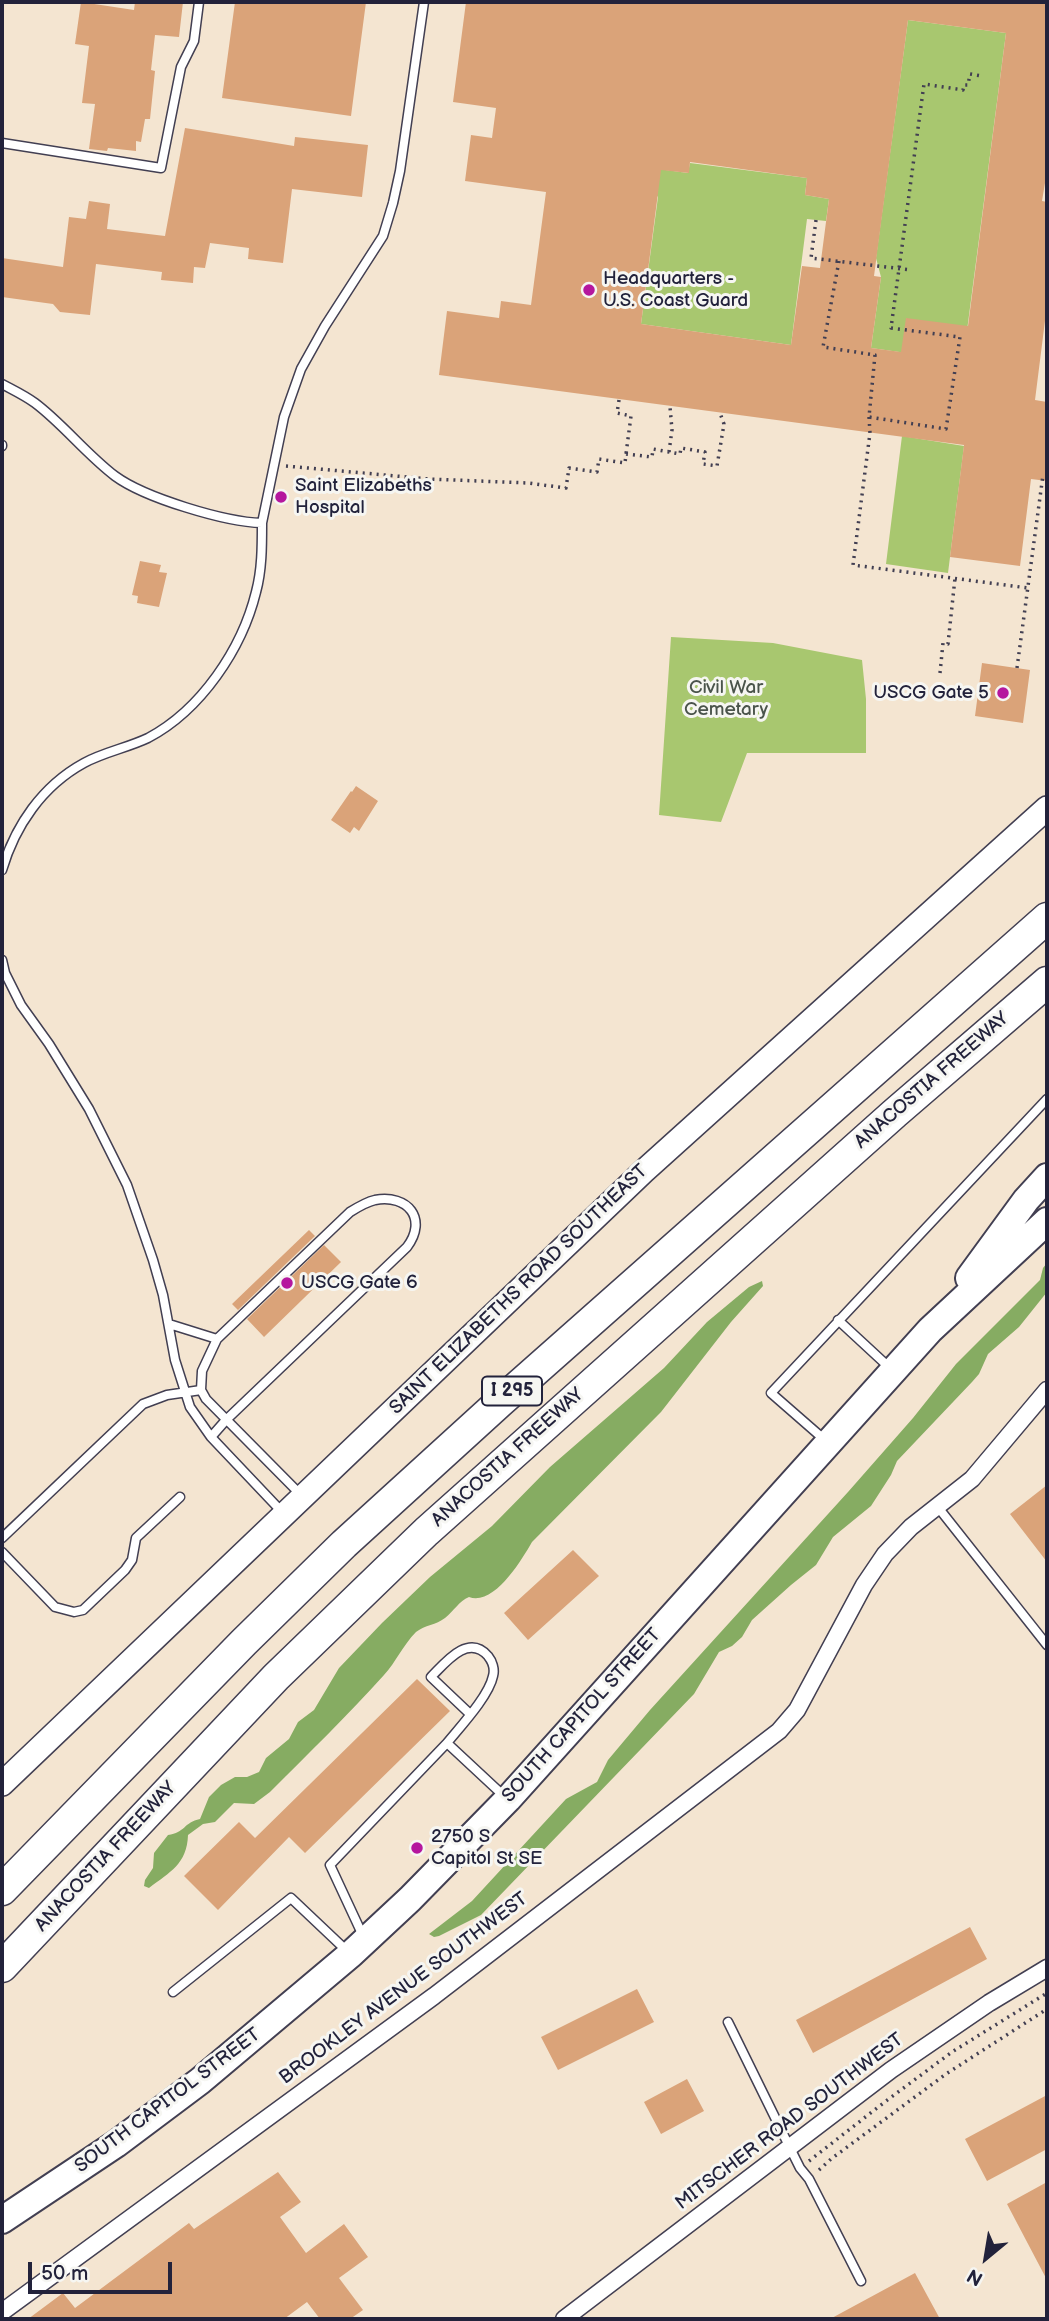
<!DOCTYPE html>
<style>
body{margin:0}
#map{position:relative;width:1049px;height:2321px;overflow:hidden;background:#f4e5d1;font-family:"Balsamiq Sans",sans-serif}
canvas{display:block}
.frame{position:absolute;inset:0;border:4px solid #22223b;pointer-events:none}
.north{position:absolute;left:951px;top:2223px;width:70px;height:70px;-webkit-text-stroke:5px #f6f6f2;paint-order:stroke;rotate:210deg;font-size:19px;font-weight:700;line-height:28px;text-align:center;color:#22223b}
.north::after{content:'';display:block;margin:auto;width:24px;height:32px;background:#22223b;clip-path:polygon(50% 0,100% 100%,50% 72%,0 100%)}
.scale{position:absolute;left:28px;top:2262px;width:144px;height:32px;box-sizing:border-box;border:4px solid #22223b;border-top:0;padding-left:9px;font-size:21px;line-height:24px;white-space:nowrap;color:#22223b;-webkit-text-stroke:5px #f6f6f2;paint-order:stroke}
</style>
<div id="map">
<canvas width="1049" height="2321"></canvas>
<div class="frame"></div>
<div class="north">N</div>
<div class="scale">50 m</div>
</div>
<script>
const g = document.querySelector('canvas').getContext('2d');
g.lineJoin = 'round';
function paint(path, color) { g.fillStyle = color; g.fill(path, 'evenodd'); }
function strokePath(path, color, width, dash) { g.strokeStyle = color; g.lineWidth = width; g.lineCap = dash ? 'butt' : 'round'; g.setLineDash(dash || []); g.stroke(path); }
function drawText(font, color, halo, rows, align = 'center') {
  g.font = font + ' "Balsamiq Sans",sans-serif'; g.lineWidth = 6; g.setLineDash([]); g.textBaseline = 'middle'; g.strokeStyle = halo; g.fillStyle = color; for (const [text, x, y, turn = 0] of rows) {
    g.save(); g.translate(x, y); g.rotate((+turn || 0) * Math.PI / 180); g.textAlign = isNaN(turn) ? turn : align; if (halo) g.strokeText(text, 0, 0); g.fillText(text, 0, 0); g.restore();
  }
}
paint(new Path2D(`
 M 908,20 L 1006,33 L 963,361 L 871,348 L 881,277 L 876,258 Z
 M 690,163 L 807,178 L 805,195 L 829,199 L 826,221 L 807,219 L 791,345 L 641,324 L 658,197 L 636,166 L 688,173 Z
 M 902,436 L 964,446 L 948,573 L 886,564 Z
 M 671,637 L 773,643 L 862,660 L 866,699 L 866,753 L 747,753 L 721,822 L 659,815 Z`), '#a8c76f');
paint(new Path2D(`
 M 1047,1263 L 1047,1292 L 1019,1327 L 988,1354 L 979,1374 L 972,1382 L 897,1461 L 891,1475 L 871,1506 L 833,1537 L 816,1565 L 791,1585 L 752,1620 L 742,1637 L 732,1646 L 719,1652 L 694,1694 L 481,1915 L 439,1936 L 434,1937 L 429,1934 L 472,1901 L 566,1799 L 597,1782 L 608,1760 L 650,1710 L 848,1492 L 913,1418 L 956,1364 L 1040,1280 L 1043,1268 Z
 M 762,1281 L 763,1286 L 731,1322 L 661,1412 L 532,1542 C 521,1561 494,1606 469,1597 C 459,1601 454,1611 445,1618 C 436,1625 425,1625 416,1632 C 403,1645 396,1662 384,1675 C 347,1716 308,1754 270,1792 L 254,1804 L 234,1803 L 215,1822 L 203,1824 L 188,1835 C 187,1864 170,1872 149,1888 L 144,1886 L 145,1880 L 153,1868 L 154,1853 L 168,1835 C 185,1833 184,1822 200,1819 L 209,1797 L 221,1785 L 235,1777 L 247,1777 L 259,1772 L 266,1758 L 289,1739 L 298,1722 L 314,1710 L 339,1668 L 382,1623 L 430,1577 L 492,1526 L 550,1467 L 664,1368 L 707,1322 L 749,1287 Z`), '#86ac62');
paint(new Path2D(`
 M 81,2 L 134,10 L 135,2 L 183,2 L 179,37 L 155,35 L 151,70 L 155,71 L 150,119 L 145,119 L 141,142 L 136,141 L 136,151 L 108,148 L 107,151 L 89,149 L 95,104 L 82,103 L 89,46 L 75,44 Z
 M 235,2 L 366,2 L 351,116 L 222,98 Z
 M 466,2 L 1047,2 L 1047,171 L 1042,201 L 1047,202 L 1047,305 L 1035,400 L 1047,402 L 1047,481 L 1031,479 L 1020,566 L 950,557 L 964,445 L 439,375 L 447,311 L 499,318 L 501,301 L 531,305 L 546,192 L 465,181 L 471,135 L 492,138 L 496,108 L 453,102 ZM 908,20 L 1006,33 L 968,326 L 906,318 L 901,352 L 871,348 L 881,277 L 874,276 ZM 690,162 L 807,178 L 805,195 L 829,199 L 820,268 L 802,266 L 791,345 L 641,324 L 661,170 L 689,173 Z
 M 185,128 L 294,146 L 295,137 L 368,145 L 362,197 L 292,189 L 283,263 L 248,259 L 249,248 L 210,243 L 205,268 L 194,267 L 193,283 L 161,280 L 162,272 L 96,264 L 90,315 L 60,312 L 53,304 L 2,297 L 2,258 L 63,267 L 69,217 L 86,219 L 89,201 L 110,204 L 107,229 L 165,236 Z
 M 140,561 L 161,565 L 159,572 L 167,573 L 159,607 L 137,603 L 138,596 L 132,595 Z
 M 982,663 L 1030,670 L 1023,723 L 975,716 Z
 M 356,786 L 378,801 L 359,831 L 354,827 L 350,833 L 331,820 L 351,791 L 352,792 Z
 M 309,1230 L 315,1236 L 238,1310 L 232,1304 Z
 M 324,1245 L 341,1262 L 264,1337 L 247,1319 Z
 M 1047,1485 L 1047,1562 L 1010,1514 Z
 M 573,1550 L 599,1576 L 528,1640 L 504,1613 Z
 M 417,1679 L 450,1711 L 305,1853 L 289,1837 L 218,1910 L 184,1876 L 239,1822 L 255,1838 Z
 M 970,1927 L 987,1959 L 813,2053 L 796,2020 Z
 M 637,1989 L 654,2022 L 558,2070 L 541,2037 Z
 M 687,2079 L 704,2111 L 661,2134 L 644,2102 Z
 M 1047,2095 L 1047,2149 L 987,2181 L 965,2139 Z
 M 278,2172 L 301,2202 L 280,2217 L 306,2253 L 344,2224 L 368,2257 L 339,2278 L 363,2310 L 350,2319 L 320,2319 L 307,2302 L 284,2319 L 28,2319 L 63,2293 L 75,2308 L 189,2223 L 194,2229 Z
 M 1047,2182 L 1047,2280 L 1007,2204 Z
 M 915,2273 L 940,2319 L 830,2319 Z`), '#daa379');
const service = new Path2D(`
 M 2,143 L 161,168 L 181,67 L 194,41 L 199,2
 M 2,384 C 13,390 24,395 35,403 C 63,424 86,454 115,476 C 145,498 225,522 262,523 L 284,417 L 301,369 L 325,326 L 383,236 L 393,203 L 400,171 L 424,2
 M 2,445 L 2,446
 M 2,870 C 15,826 42,786 84,763 C 104,752 127,748 148,738 C 201,710 242,649 256,592 C 262,570 262,546 262,523
 M 2,960 L 5,973 L 21,1005 L 49,1044 L 89,1109 L 127,1185 L 153,1260 L 163,1295 L 175,1360 L 190,1407 L 211,1437 L 284,1514
 M 838,1320 L 891,1369
 M 169,1324 L 217,1339
 M 211,1437 L 226,1420 L 407,1247 C 428,1219 408,1194 375,1200 C 366,1202 358,1207 350,1212 L 217,1339 L 202,1371 L 201,1390 L 206,1399 L 302,1496
 M 826,1441 L 771,1393 L 1047,1099
 M 937,1506 L 1047,1645
 M 2,1538 L 143,1404 L 167,1395 L 201,1390
 M 2,1552 L 55,1607 L 74,1612 L 83,1610 L 125,1570 L 132,1560 L 136,1538 L 180,1497
 M 447,1743 L 505,1797
 M 364,1938 L 330,1865 L 447,1743 C 460,1727 489,1696 493,1676 C 495,1669 492,1661 488,1656 C 468,1633 445,1663 431,1677 L 470,1714
 M 173,1992 L 291,1898 L 347,1951
 M 728,2022 L 790,2148 L 800,2168 L 809,2179 L 861,2281`);
const minor = new Path2D(`
 M 2,2312 L 434,1996 L 779,1731 L 797,1710 L 864,1585 L 885,1554 L 911,1527 L 972,1479 L 1047,1390
 M 564,2319 L 891,2070 L 989,2003 L 1047,1968`);
const secondary = new Path2D(`
 M 2,1784 L 644,1171 L 1047,808`);
const primary = new Path2D(`
 M 969,1278 L 1026,1200 L 1047,1177
 M 2,2220 L 116,2144 L 200,2081 L 351,1954 L 410,1899 L 508,1799 L 930,1330 L 1047,1221`);
const motorway = new Path2D(`
 M 2,1890 L 244,1642 L 344,1544 L 500,1402 L 1047,918
 M 2,1967 L 276,1677 L 426,1532 L 895,1113 L 1047,982`);
strokePath(service, '#423f52', 11);
strokePath(minor, '#423f52', 19);
strokePath(secondary, '#423f52', 26);
strokePath(primary, '#423f52', 30);
strokePath(motorway, '#423f52', 33);
strokePath(new Path2D(`
 M 816,220 L 811,258 L 911,270
 M 839,261 L 823,347 L 875,355 L 869,417 L 946,429 L 960,337 L 891,328 L 924,84 L 963,90 L 964,85 L 968,85 L 970,74 L 982,76
 M 619,400 L 617,413 L 631,416 L 626,454
 M 869,417 L 870,433 L 853,565 L 1028,588
 M 669,452 L 672,430 L 670,407
 M 286,466 L 429,479 L 528,483 L 566,488 L 569,468 L 597,472 L 599,459 L 625,463 L 626,454 L 652,457 L 653,449 L 680,454 L 681,448 L 705,452 L 703,464 L 717,466 L 724,424 L 720,413
 M 1017,668 L 1043,475
 M 940,673 L 943,643 L 948,644 L 955,578
 M 809,2161 L 886,2101 L 952,2052 L 1047,1993
 M 819,2170 L 831,2159 L 946,2074 L 1047,2009`), '#423f52', 3.5, [2, 5]);
strokePath(service, '#fff', 8);
strokePath(minor, '#fff', 16);
strokePath(secondary, '#fff', 23);
strokePath(primary, '#fff', 26);
strokePath(motorway, '#fff', 30);
for (const [x, y, r, color] of [
 [589,290,7,"#b5179e"],
 [281,497,7,"#b5179e"],
 [1003,693,7,"#b5179e"],
 [287,1283,7,"#b5179e"],
 [417,1848,7,"#b5179e"]
]) { const dot = new Path2D(); dot.arc(x, y, r, 0, 2 * Math.PI); g.fillStyle = color; g.fill(dot); strokePath(dot, '#f6f6f2', 2.5); }
for (const [x, y, w] of [
 [512,1391,60]
]) { const box = new Path2D(); box.roundRect(x - w / 2, y - 14.5, w, 29, 5); g.fillStyle = '#f6f6f2'; g.fill(box); strokePath(box, '#22223b', 2); }
drawText('bold 18px', '#22223b', null, [
 ["I 295",512,1391]
]);
drawText('19px', '#22223b', '#f6f6f2', [
 ["Headquarters -",603,279],
 ["U.S. Coast Guard",603,301],
 ["Saint Elizabeths",295,486],
 ["Hospital",295,508],
 ["USCG Gate 5",989,693,"right"],
 ["USCG Gate 6",301,1283],
 ["2750 S",431,1837],
 ["Capitol St SE",431,1859]
], 'left');
drawText('19px', '#4a544b', '#f6f6f2', [
 ["Civil War",726,688],
 ["Cemetary",726,710]
]);
drawText('19px', '#22223b', '#f6f6f2', [
 ["ANACOSTIA FREEWAY",932,1081,-41],
 ["SAINT ELIZABETHS ROAD SOUTHEAST",519,1290,-44],
 ["ANACOSTIA FREEWAY",508,1458,-42],
 ["SOUTH CAPITOL STREET",582,1716,-48],
 ["ANACOSTIA FREEWAY",106,1857,-47],
 ["BROOKLEY AVENUE SOUTHWEST",404,1989,-37],
 ["SOUTH CAPITOL STREET",168,2101,-37],
 ["MITSCHER ROAD SOUTHWEST",790,2122,-37]
]);
</script>
